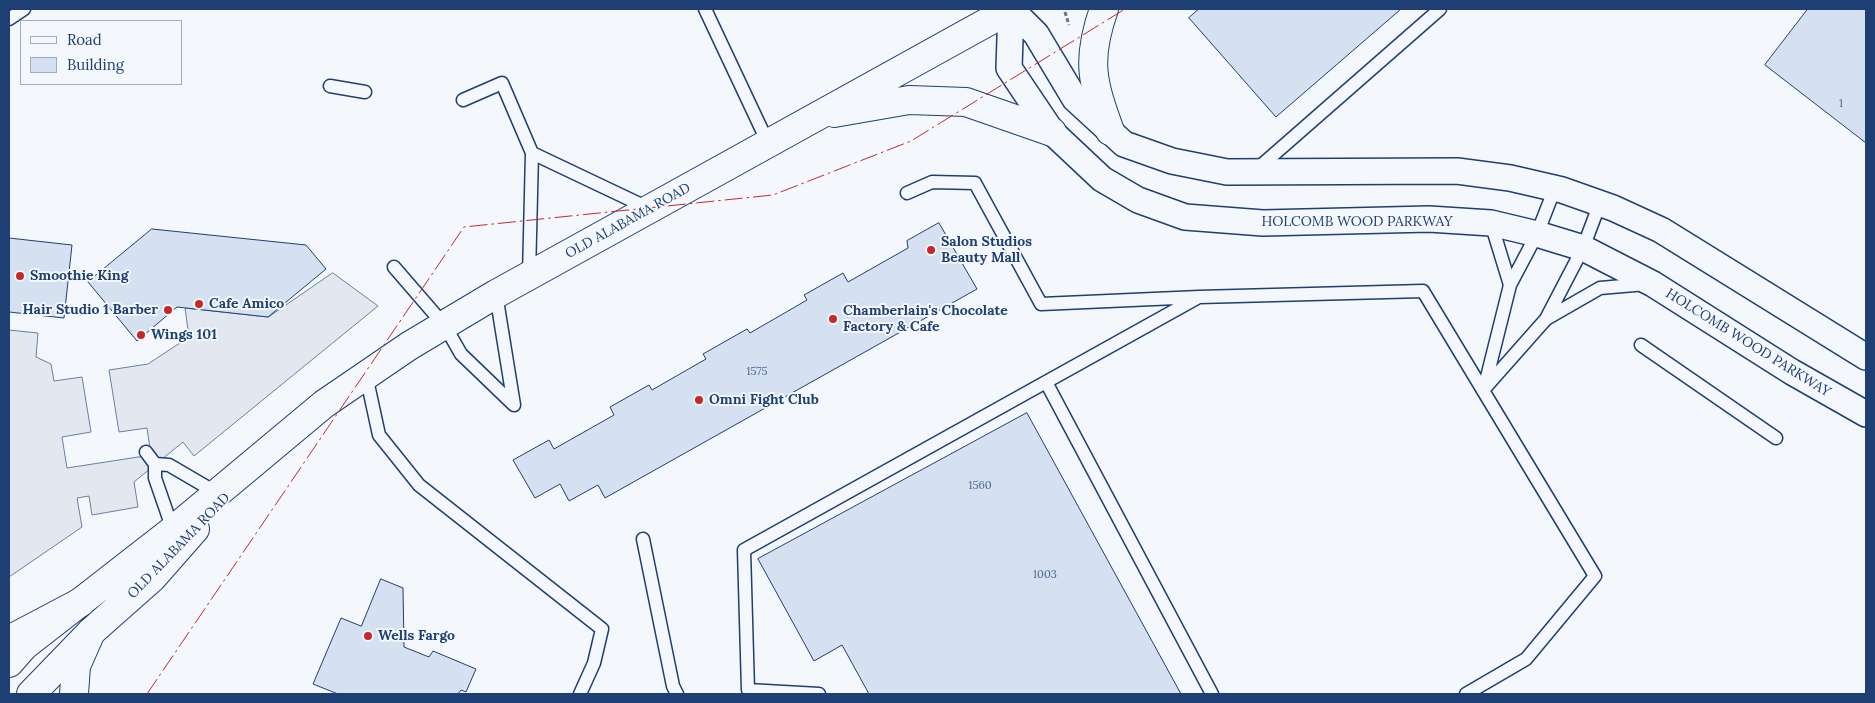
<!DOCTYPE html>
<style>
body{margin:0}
#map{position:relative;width:1875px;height:703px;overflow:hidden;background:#f4f7fb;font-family:Lora,serif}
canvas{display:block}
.frame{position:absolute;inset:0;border:10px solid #1d3f73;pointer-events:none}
.legend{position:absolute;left:20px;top:20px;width:162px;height:65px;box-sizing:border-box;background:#f4f7fb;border:1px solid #9eadc5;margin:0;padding:6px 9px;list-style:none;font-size:15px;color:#1d3f73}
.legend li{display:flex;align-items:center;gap:10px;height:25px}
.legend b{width:25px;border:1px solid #9eadc5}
</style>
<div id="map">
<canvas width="1875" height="703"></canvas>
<div class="frame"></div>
<ul class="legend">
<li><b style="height:6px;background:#f4f7fb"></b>Road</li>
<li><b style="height:14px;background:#d5e0f0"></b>Building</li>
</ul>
</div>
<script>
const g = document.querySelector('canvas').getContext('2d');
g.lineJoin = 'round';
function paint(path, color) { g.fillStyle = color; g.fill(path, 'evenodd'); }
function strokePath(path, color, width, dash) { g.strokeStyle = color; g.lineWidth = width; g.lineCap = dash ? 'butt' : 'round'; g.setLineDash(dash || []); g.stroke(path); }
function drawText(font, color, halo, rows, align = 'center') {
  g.font = font + ' Lora,serif'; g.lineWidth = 4; g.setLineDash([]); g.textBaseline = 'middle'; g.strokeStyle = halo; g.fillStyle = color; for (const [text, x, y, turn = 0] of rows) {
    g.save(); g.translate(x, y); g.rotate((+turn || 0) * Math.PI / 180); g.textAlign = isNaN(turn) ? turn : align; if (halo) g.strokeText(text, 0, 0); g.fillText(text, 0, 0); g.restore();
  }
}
const parking = new Path2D(`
 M 333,273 L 378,306 L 194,456 L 183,442 L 134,482 L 138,507 L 92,515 L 89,496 L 77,498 L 82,527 L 9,577 L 9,330 L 38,333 L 36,357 L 51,364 L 54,381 L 82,377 L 91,432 L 62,437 L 67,468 L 151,455 L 147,428 L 119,432 L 109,370 L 148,364 L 189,337 L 185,308 L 268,317 Z`);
paint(parking, '#e3e8f0');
strokePath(parking, '#687fa3', 1);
const building = new Path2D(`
 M 1199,9 L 1401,9 L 1276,117 L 1189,18 Z
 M 1808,9 L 1866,9 L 1866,143 L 1765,65 Z
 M 939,223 L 977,289 L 605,498 L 598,485 L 569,501 L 560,484 L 535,498 L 513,460 L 549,440 L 554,449 L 614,415 L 610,407 L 649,385 L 652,390 L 706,359 L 703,354 L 747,329 L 750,333 L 807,300 L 804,295 L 843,273 L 848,282 L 908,248 L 907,241 Z
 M 152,229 L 306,245 L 326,269 L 268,317 L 177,307 L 137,341 L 88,282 Z
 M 9,238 L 72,245 L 64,318 L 9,312 Z
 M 1027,413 L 1181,694 L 869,694 L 842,645 L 814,661 L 758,559 Z
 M 381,579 L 403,588 L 404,647 L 429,657 L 433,651 L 476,669 L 466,692 L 461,690 L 458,694 L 338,694 L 313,684 L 341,618 L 361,626 Z`);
paint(building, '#d5e0f0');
strokePath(building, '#1d3f73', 1);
const lane = new Path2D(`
 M 705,9 L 768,143
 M 9,19 L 24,9
 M 330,86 L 365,92
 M 463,100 L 502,83 L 532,153 L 529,276
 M 532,153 L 650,209
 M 1256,170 L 1440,9
 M 907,193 L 932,182 L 975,183 L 1041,304 L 1199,297 L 1423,291 L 1595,576 L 1526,659 L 1466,694
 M 1491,223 L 1510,285 L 1484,389 L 1546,319 L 1600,288 L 1646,284
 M 394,267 L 445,326 L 461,354 L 514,405
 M 1510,285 L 1537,234 L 1555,188
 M 496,294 L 514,405
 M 1546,319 L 1583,248 L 1600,203
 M 1641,345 L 1776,438
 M 366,375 L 379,435 L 419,485 L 602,629 L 594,663 L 580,694
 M 1046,382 L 1212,694
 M 146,452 L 155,464 L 155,478 L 173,530
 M 155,464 L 169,465 L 217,493
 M 643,539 L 673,686 L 677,694
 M 819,694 L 748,690 L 744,550 L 1197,298`);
const street = new Path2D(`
 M 1011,9 L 1009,68 L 1052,132 L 1102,179 L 1138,200 L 1185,217 L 1263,223 L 1429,219 L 1491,223 L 1537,234 L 1583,248 L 1653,284 L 1792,372 L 1866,414
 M 1011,9 L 1036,34 L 1075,99 L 1124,144 L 1172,161 L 1227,172 L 1457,171 L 1510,178 L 1562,190 L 1613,208 L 1661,230 L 1866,357`);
const secondary = new Path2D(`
 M 1104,9 C 1086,60 1092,82 1110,131
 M 834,113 L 909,100 L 966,102 L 1052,132
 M 9,663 L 24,646 L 173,530 L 324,404 L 409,346 L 496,294 L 1011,9
 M 31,694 L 91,632 L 152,578 L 195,529`);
const primary = new Path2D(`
 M 9,640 L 81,602
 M 74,694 L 76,666 L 91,632`);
strokePath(lane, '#1d3f73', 15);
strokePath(street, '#1d3f73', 28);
strokePath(secondary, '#1d3f73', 30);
strokePath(primary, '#1d3f73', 30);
strokePath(new Path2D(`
 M 1065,12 L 1069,25`), '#5e769c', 3, [4, 2.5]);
strokePath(lane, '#f4f7fb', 12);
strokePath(street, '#f4f7fb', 25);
strokePath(secondary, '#f4f7fb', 28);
strokePath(primary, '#f4f7fb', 28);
strokePath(new Path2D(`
 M 147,694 L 464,227 L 773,195 L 911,141 L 1125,9`), '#c62828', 1, [18, 4, 2.5, 4]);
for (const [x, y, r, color] of [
 [931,250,5,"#c62828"],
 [20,276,5,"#c62828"],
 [199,304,5,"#c62828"],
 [168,310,5,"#c62828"],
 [833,319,5,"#c62828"],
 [141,335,5,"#c62828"],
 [699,400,5,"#c62828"],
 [368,636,5,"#c62828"]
]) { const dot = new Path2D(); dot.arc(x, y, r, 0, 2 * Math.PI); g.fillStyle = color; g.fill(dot); strokePath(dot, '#f4f7fb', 2); }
drawText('11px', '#4b6792', null, [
 ["1",1841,104],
 ["1575",757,372],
 ["1560",980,486],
 ["1003",1045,575]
]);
drawText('14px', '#1d3f73', '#f4f7fb', [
 ["OLD ALABAMA ROAD",628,221,-29],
 ["HOLCOMB WOOD PARKWAY",1357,222],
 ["HOLCOMB WOOD PARKWAY",1748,343,32],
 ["OLD ALABAMA ROAD",179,546,-46]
]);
drawText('bold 14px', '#1d3f73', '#f4f7fb', [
 ["Salon Studios",941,242],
 ["Beauty Mall",941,258],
 ["Smoothie King",30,276],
 ["Cafe Amico",209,304],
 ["Hair Studio 1 Barber",158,310,"right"],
 ["Chamberlain's Chocolate",843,311],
 ["Factory & Cafe",843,327],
 ["Wings 101",151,335],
 ["Omni Fight Club",709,400],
 ["Wells Fargo",378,636]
], 'left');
</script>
